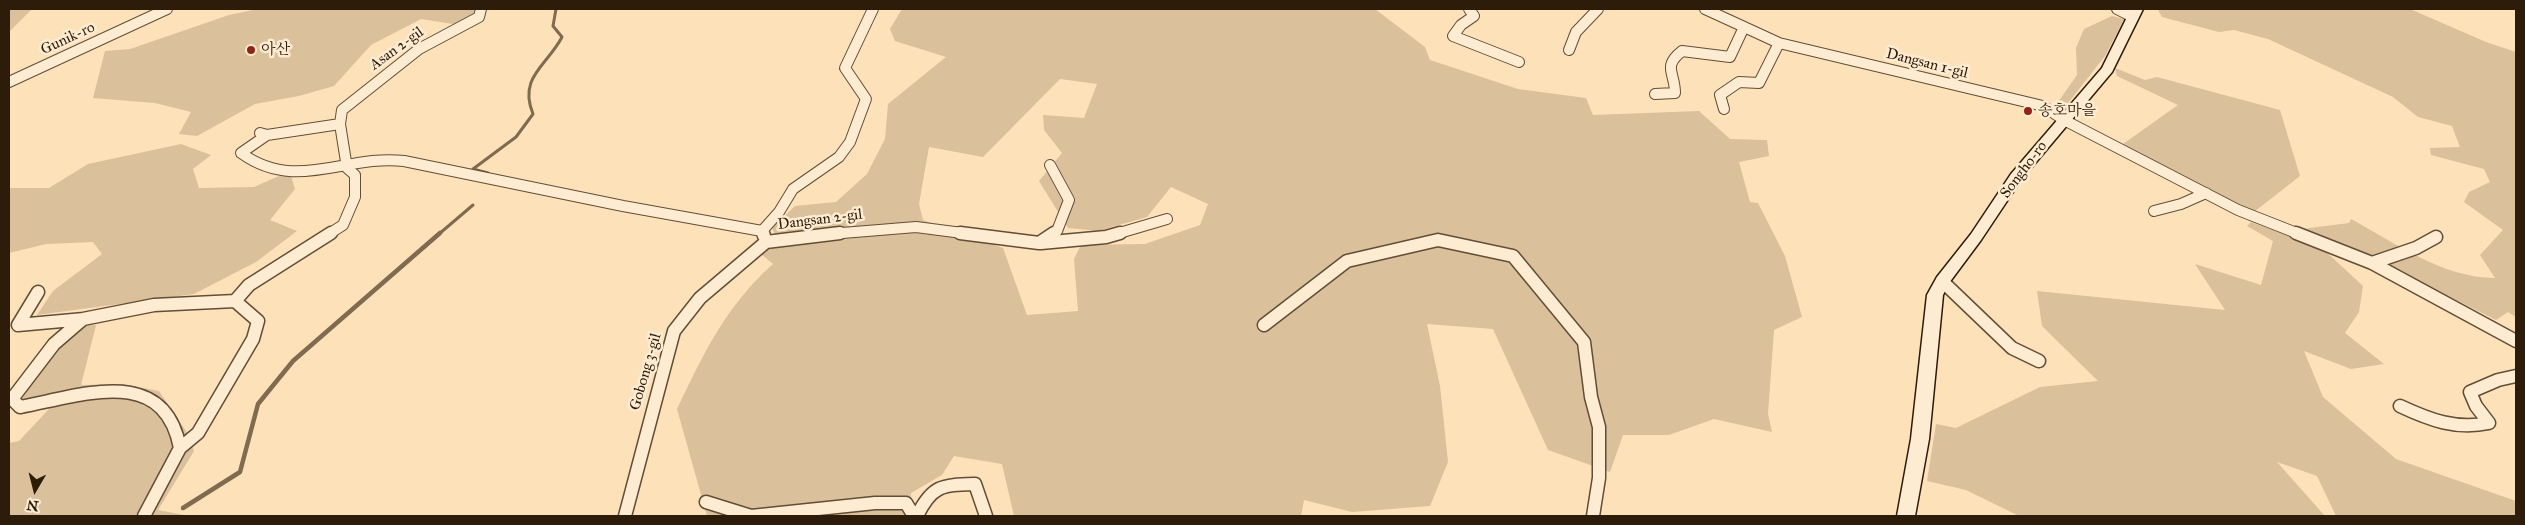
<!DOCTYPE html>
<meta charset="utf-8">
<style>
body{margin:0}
#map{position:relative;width:2525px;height:525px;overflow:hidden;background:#fde1b9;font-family:"IM FELL Great Primer",serif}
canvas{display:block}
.frame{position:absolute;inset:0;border:10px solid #2e1c0b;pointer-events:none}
.north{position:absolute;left:10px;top:465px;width:50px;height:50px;-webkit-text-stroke:4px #feecd2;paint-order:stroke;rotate:188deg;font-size:14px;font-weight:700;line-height:20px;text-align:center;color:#2e1c0b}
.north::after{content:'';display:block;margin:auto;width:18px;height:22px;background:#2e1c0b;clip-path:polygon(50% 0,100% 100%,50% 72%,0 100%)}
</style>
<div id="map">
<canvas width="2525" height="525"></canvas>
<div class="frame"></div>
<div class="north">N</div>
</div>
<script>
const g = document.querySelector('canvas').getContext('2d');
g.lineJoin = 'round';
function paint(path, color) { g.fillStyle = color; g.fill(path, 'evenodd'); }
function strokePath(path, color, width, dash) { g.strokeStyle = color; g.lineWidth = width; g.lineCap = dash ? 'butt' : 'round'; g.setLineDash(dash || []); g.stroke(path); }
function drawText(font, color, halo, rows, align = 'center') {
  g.font = font + ' "IM FELL Great Primer","Noto Serif KR",serif'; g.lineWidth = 5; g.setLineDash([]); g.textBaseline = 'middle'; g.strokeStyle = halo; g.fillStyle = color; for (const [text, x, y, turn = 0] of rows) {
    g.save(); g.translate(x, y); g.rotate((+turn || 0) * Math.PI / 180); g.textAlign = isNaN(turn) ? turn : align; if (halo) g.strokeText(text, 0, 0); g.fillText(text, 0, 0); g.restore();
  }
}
paint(new Path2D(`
 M 9,9 L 32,9 L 9,32 Z
 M 258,9 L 478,9 L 465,22 L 453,24 L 421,19 L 371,45 L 334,86 L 299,96 L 255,104 L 197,136 L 179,134 L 191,112 L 155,103 L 93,98 L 105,51 L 130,49 L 229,15 Z
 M 902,9 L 1375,9 L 1425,47 L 1430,60 L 1518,89 L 1586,98 L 1593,115 L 1699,111 L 1730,139 L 1767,140 L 1769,156 L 1739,162 L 1750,202 L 1758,203 L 1785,256 L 1802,317 L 1774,330 L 1768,414 L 1772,432 L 1714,419 L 1669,435 L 1623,435 L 1610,472 L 1548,450 L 1493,329 L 1427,324 L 1440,386 L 1448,462 L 1430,506 L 1352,512 L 1304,500 L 1301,516 L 1014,516 L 1002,464 L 954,456 L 942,475 L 911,493 L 910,516 L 707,516 L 677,409 C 704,353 725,307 773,264 L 760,253 L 775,234 L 772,228 L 795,206 L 836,202 L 867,174 L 885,139 L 888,104 L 946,57 L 895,41 L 890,29 ZM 1060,79 L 1097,84 L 1084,118 L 1043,115 L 1044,130 L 1062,153 L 1039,181 L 1068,228 L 1098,231 L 1147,217 L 1171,187 L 1208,204 L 1200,225 L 1145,244 L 1081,245 L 1074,259 L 1078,311 L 1027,315 L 1003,248 L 923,220 L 919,204 L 929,147 L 983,157 Z
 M 2185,9 L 2410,9 L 2486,42 L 2516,52 L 2516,317 L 2508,312 L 2496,320 L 2356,250 L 2302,229 L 2349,223 L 2351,219 C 2395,243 2443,278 2495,278 L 2480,255 L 2503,230 L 2464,202 L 2469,192 L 2490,182 L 2484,169 L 2431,155 L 2430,148 L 2460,147 L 2452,126 L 2418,117 L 2393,97 L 2268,39 L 2234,30 L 2219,32 L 2162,17 L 2158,10 Z
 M 2112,16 L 2124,19 L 2105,56 L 2065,107 L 2058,102 L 2077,75 L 2076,48 L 2084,29 Z
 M 2115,68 L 2145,80 L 2157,77 L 2280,110 L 2300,176 L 2254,212 L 2225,201 L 2123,144 L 2178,105 L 2117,76 Z
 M 181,144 L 211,155 L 193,169 L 199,188 L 254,187 L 279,176 L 291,176 L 295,189 L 270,220 L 297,231 L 256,262 L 194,294 L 37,315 L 53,291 L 102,254 L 93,242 L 46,244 L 9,253 L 9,188 L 49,188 L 88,164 Z
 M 2251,222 L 2322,248 L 2363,286 L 2359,312 L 2345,333 L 2384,364 L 2351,369 L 2304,351 L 2323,397 L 2396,459 L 2516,501 L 2516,516 L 2336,516 L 2317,476 L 2277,462 L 2325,516 L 2019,516 L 1966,490 L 1927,481 L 1936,424 L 1956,428 L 2040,387 L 2098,381 L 2042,326 L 2037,291 L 2225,310 L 2195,264 L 2261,285 L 2273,241 L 2247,226 Z
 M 96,325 L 81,385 L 123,384 L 159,391 L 188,434 L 194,451 L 158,510 L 189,516 L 9,516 L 9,443 L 19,441 L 49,409 L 14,413 L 65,326 Z`), '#dac09b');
strokePath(new Path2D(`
 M 488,173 L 473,169 L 516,137 L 533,114 C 518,77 547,66 562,37 L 553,26 L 556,9
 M 439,234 L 473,205`), '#806a50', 3);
strokePath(new Path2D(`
 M 183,508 L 240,472 L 258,404 L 293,361 L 440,233`), '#806a50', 4.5);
const minorFar1 = new Path2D(`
 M 1469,9 L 1474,16 L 1461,25 L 1453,36 L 1519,62
 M 1705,9 L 1779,43 L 2043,106 L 2064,120 L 2238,210 L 2299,234
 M 2117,9 L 2133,17
 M 1569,50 L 1576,32 L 1598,9
 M 9,82 L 167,9
 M 1655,94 L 1675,93 C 1675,72 1662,67 1682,51 L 1730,57 L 1744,27
 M 1724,109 L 1720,95 L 1739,82 L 1759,83 L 1779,43
 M 340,124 L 342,110 L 419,49 L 479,17 L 481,9
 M 260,133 L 267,135 L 340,124 L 347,168
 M 267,135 L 241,153 C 296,193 346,154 404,161 L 623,206 L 762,231
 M 1050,165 L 1069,200 L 1057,231 L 1052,234
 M 2154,211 L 2181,204 L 2206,193
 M 329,234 L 343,225 L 355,197 L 355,175 L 347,168
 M 763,234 L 762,231 L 779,212 L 793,189 L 839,157 L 850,142 L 866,99 L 845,68 L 873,9
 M 830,234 L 916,227 L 970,234
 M 1116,234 L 1167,219`);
const minor = new Path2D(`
 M 763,233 L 764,236
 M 960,233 L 1039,243 L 1054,233
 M 2296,233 L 2372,263 L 2516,341
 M 1041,243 L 1106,237 L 1120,233
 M 2372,263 L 2416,248 L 2436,237
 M 1942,281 L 2012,348 L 2039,361
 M 38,292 L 18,325 L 84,319
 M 235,301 L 249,285 L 331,233
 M 235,301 L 258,321 L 253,339 L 198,433 L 180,448 C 164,363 80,396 20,407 L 12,399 L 54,344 L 83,319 L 154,305 Z
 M 1264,325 L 1347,261 L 1438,240 L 1513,256 L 1584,342 L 1591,397 L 1599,427 L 1599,478 L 1593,516
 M 2400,406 C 2430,420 2456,430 2489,423 L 2476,406 L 2470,392 L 2498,380 L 2516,376
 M 706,502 L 751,516 L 875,503 L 906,503 L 914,516
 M 144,516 L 180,448
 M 625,516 L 674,331 L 700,298 L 766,242 L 840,233
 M 917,516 C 932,485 942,485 975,484 L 986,516`);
const secondary = new Path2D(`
 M 2131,9 L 2143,9 L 2112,72 L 2021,180 L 1981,240 L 1949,283 L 1943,295 L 1929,439 L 1915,516 L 1897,516 L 1911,439 L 1927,295 L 1937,277 L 1971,234 L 2011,174 L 2102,68 Z`);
strokePath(minorFar1, '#624d36', 12);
strokePath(minor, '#624d36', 15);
strokePath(secondary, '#2e1c0b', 3);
strokePath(minorFar1, '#feecd2', 10);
strokePath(minor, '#feecd2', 12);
paint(secondary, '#feecd2');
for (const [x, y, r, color] of [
 [251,50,5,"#8f2418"],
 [2028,111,5,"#8f2418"]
]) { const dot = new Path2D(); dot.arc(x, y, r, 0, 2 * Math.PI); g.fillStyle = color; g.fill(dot); strokePath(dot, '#feecd2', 2); }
drawText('15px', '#2e1c0b', '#feecd2', [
 ["Gunik-ro",68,39,-25],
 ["Asan 2-gil",397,49,-36],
 ["Dangsan 1-gil",1927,64,14],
 ["Songho-ro",2024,170,-53],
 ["Dangsan 2-gil",820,220,-7],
 ["Gobong 3-gil",646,372,-74]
]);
drawText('15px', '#2e1c0b', '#feecd2', [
 ["아산",261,50],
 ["송호마을",2038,111]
], 'left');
</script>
